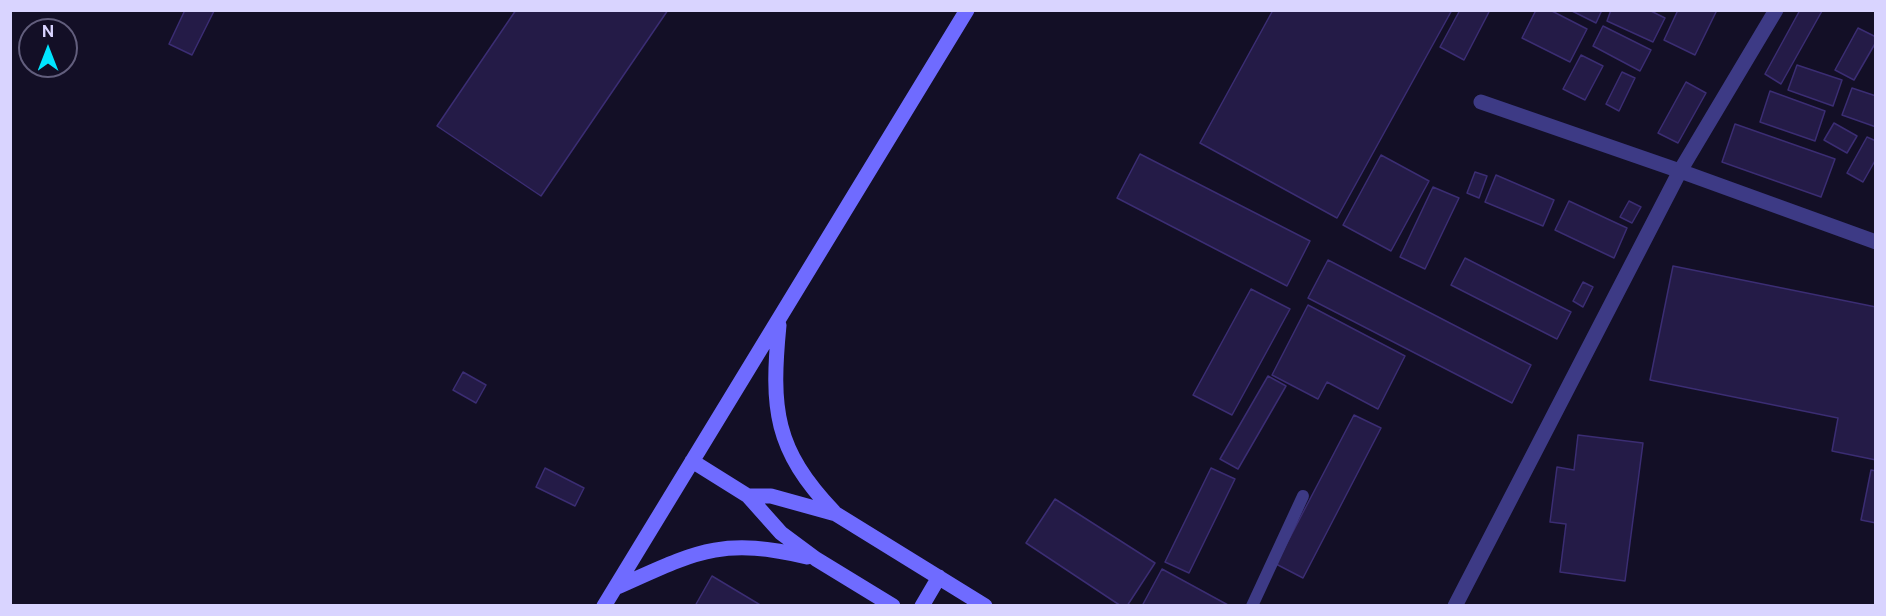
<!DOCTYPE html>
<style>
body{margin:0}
#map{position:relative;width:1886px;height:616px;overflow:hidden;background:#130f26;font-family:"Public Sans",sans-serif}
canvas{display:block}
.frame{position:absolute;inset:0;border:12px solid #d9d4ff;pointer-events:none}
.north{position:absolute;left:18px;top:18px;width:60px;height:60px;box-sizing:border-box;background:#130f26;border:2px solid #625e7d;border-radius:50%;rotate:0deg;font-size:16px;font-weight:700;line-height:24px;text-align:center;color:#d9d4ff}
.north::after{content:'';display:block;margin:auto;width:21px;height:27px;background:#00e5ff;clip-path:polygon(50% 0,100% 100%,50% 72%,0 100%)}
</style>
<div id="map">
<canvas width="1886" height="616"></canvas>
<div class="frame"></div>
<div class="north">N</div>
</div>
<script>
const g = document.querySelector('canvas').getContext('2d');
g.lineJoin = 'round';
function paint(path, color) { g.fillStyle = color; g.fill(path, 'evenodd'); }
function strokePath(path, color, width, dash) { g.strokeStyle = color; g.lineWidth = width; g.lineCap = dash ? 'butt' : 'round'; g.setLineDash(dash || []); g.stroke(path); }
const building = new Path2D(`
 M 185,10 L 214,11 L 192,55 L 169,44 Z
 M 516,10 L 668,10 L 541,196 L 437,126 Z
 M 1273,10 L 1452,10 L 1337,218 L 1200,143 Z
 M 1460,10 L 1490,10 L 1464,60 L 1440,47 Z
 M 1536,10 L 1550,10 L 1587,29 L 1570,62 L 1522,38 Z
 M 1570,10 L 1602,10 L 1596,23 Z
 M 1611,10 L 1649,10 L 1665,18 L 1653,42 L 1607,21 Z
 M 1678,10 L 1717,10 L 1695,55 L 1664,40 Z
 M 1800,10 L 1822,11 L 1781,84 L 1765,74 Z
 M 1603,26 L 1651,50 L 1640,71 L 1593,46 Z
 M 1858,28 L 1876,37 L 1876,42 L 1854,80 L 1835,70 Z
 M 1581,55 L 1603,66 L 1585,100 L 1563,89 Z
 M 1797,65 L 1842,80 L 1833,106 L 1788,90 Z
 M 1622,72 L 1635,78 L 1619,111 L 1606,104 Z
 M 1686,82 L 1706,93 L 1678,143 L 1658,133 Z
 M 1852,88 L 1876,96 L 1876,127 L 1842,115 Z
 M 1770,91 L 1825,111 L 1815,141 L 1760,122 Z
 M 1834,123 L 1857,136 L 1847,153 L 1824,140 Z
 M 1735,124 L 1835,159 L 1821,197 L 1722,162 Z
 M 1867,137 L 1876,141 L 1876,159 L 1863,182 L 1847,173 Z
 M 1140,154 L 1310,241 L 1287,286 L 1117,198 Z
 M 1381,155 L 1429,181 L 1391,251 L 1343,225 Z
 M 1475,172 L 1487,176 L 1479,198 L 1467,193 Z
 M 1496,175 L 1554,200 L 1543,226 L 1485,202 Z
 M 1433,187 L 1459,198 L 1425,269 L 1400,257 Z
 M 1569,201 L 1627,228 L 1614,258 L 1555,230 Z
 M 1629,201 L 1641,207 L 1632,223 L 1620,217 Z
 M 1465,258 L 1571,312 L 1557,339 L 1451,285 Z
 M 1328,260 L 1531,365 L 1512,403 L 1308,298 Z
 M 1673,266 L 1876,307 L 1876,460 L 1832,451 L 1838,418 L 1650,380 Z
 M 1583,282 L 1593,287 L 1583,307 L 1573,301 Z
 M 1251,289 L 1290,309 L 1232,415 L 1193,395 Z
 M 1308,305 L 1405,356 L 1378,409 L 1327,382 L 1318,399 L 1272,375 Z
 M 463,372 L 486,385 L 476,403 L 453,390 Z
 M 1268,376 L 1286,386 L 1238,469 L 1220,459 Z
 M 1354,415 L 1381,428 L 1303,578 L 1276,564 Z
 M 1578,435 L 1643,443 L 1625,581 L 1560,572 L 1566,524 L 1550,522 L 1557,467 L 1574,470 Z
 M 545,468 L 584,488 L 575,506 L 536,487 Z
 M 1211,468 L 1235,479 L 1189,573 L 1165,562 Z
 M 1871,470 L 1876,471 L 1876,523 L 1861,520 Z
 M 1055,499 L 1155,563 L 1127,606 L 1121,606 L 1026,543 Z
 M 1162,569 L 1228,605 L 1142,606 Z
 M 712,576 L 762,606 L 695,606 Z`);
paint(building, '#241b47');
strokePath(building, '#3b2d73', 1.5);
strokePath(new Path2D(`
 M 1252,606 L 1303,496`), '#3d3a85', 12);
strokePath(new Path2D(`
 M 1481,102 L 1680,171 L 1876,242
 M 1455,606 L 1680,171 L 1776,10`), '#3d3a85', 15);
strokePath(new Path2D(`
 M 779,325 C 771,409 774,449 834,512
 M 692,461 L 748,496 L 781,533 L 816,559 L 893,606
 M 748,496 L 771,496 L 836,514 L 985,606
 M 615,588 C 694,553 719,536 807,557
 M 604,606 L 967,10
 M 922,606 L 939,577`), '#6f6bff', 15);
</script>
